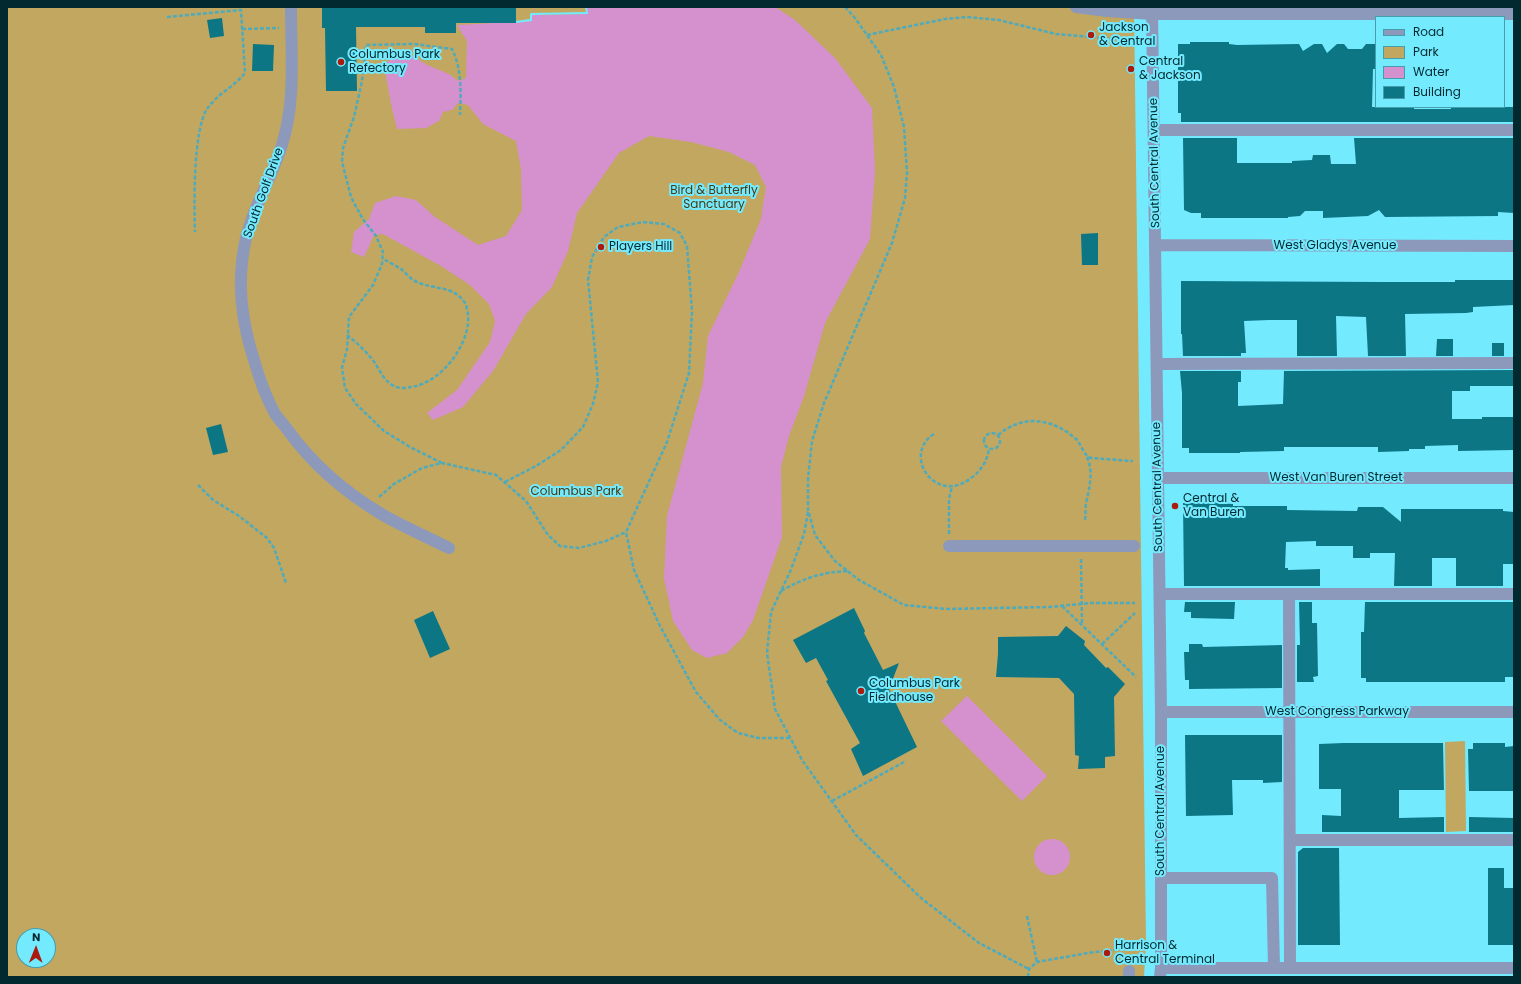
<!DOCTYPE html>
<style>
body{margin:0}
#map{position:relative;width:1521px;height:984px;overflow:hidden;background:#74eafe;font-family:Poppins,sans-serif}
canvas{display:block}
.frame{position:absolute;inset:0;border:8px solid #01292f;pointer-events:none}
.legend{position:absolute;left:1375px;top:16px;width:130px;height:92px;box-sizing:border-box;background:#74eafe;border:1px solid #469dab;margin:0;padding:5px 7px;list-style:none;font-size:12px;color:#01292f}
.legend li{display:flex;align-items:center;gap:8px;height:20px}
.legend b{width:20px;border:1px solid #469dab}
.north{position:absolute;left:16px;top:928px;width:40px;height:40px;box-sizing:border-box;background:#74eafe;border:1px solid #469dab;border-radius:50%;rotate:1deg;font-size:11px;font-weight:700;line-height:16px;text-align:center;color:#01292f}
.north::after{content:'';display:block;margin:auto;width:14px;height:18px;background:#ab1b0d;clip-path:polygon(50% 0,100% 100%,50% 72%,0 100%)}
</style>
<div id="map">
<canvas width="1521" height="984"></canvas>
<div class="frame"></div>
<ul class="legend">
<li><b style="height:5px;background:#8d99bb"></b>Road</li>
<li><b style="height:11px;background:#c1a760"></b>Park</li>
<li><b style="height:11px;background:#d591ce"></b>Water</li>
<li><b style="height:11px;background:#0c7685"></b>Building</li>
</ul>
<div class="north">N</div>
</div>
<script>
const g = document.querySelector('canvas').getContext('2d');
g.lineJoin = 'round';
function paint(path, color) { g.fillStyle = color; g.fill(path, 'evenodd'); }
function strokePath(path, color, width, dash) { g.strokeStyle = color; g.lineWidth = width; g.lineCap = dash ? 'butt' : 'round'; g.setLineDash(dash || []); g.stroke(path); }
function drawText(font, color, halo, rows, align = 'center') {
  g.font = font + ' Poppins,sans-serif'; g.lineWidth = 4; g.setLineDash([]); g.textBaseline = 'middle'; g.strokeStyle = halo; g.fillStyle = color; for (const [text, x, y, turn = 0] of rows) {
    g.save(); g.translate(x, y); g.rotate((+turn || 0) * Math.PI / 180); g.textAlign = isNaN(turn) ? turn : align; if (halo) g.strokeText(text, 0, 0); g.fillText(text, 0, 0); g.restore();
  }
}
paint(new Path2D(`
 M 7,7 L 1134,7 L 1146,942 L 1144,977 L 7,977 ZM 24,936 L 48,936 L 48,960 L 24,960 Z
 M 1465,741 L 1466,831 L 1446,832 L 1445,742 Z`), '#c1a760');
paint(new Path2D(`
 M 587,7 L 775,7 L 795,20 L 835,58 L 872,108 L 875,171 L 870,239 L 825,323 L 804,396 L 789,436 L 781,467 L 782,537 L 753,620 L 743,637 L 727,653 L 707,658 L 692,650 L 673,621 L 664,578 L 667,516 L 703,383 L 708,336 L 739,272 L 761,219 L 766,187 L 755,165 L 729,152 L 691,142 L 649,136 L 619,153 L 577,213 L 568,251 L 552,287 L 526,314 L 493,371 L 463,407 L 433,420 L 427,413 L 457,390 L 490,342 L 495,321 L 489,304 L 470,285 L 441,266 L 383,234 L 374,235 L 364,257 L 351,252 L 354,232 L 369,219 L 375,203 L 396,196 L 416,200 L 435,217 L 478,245 L 506,236 L 522,210 L 521,169 L 516,141 L 483,124 L 468,105 L 458,103 L 452,110 L 443,112 L 439,121 L 426,128 L 397,129 L 391,104 L 384,65 L 397,54 L 413,56 L 427,65 L 449,74 L 458,81 L 466,78 L 467,41 L 457,25 L 531,21 L 532,15 L 587,14 Z
 M 967,696 L 1047,776 L 1022,801 L 941,721 Z
 M1034 857a18 18 0 1 1 36 0a18 18 0 1 1-36 0Z`), '#d591ce');
paint(new Path2D(`
 M 585,7 L 587,7 L 588,14 L 532,15 L 532,21 L 516,23 L 516,21 L 530,19 L 530,14 L 531,13 L 586,12 Z`), '#74eafe');
paint(new Path2D(`
 M 322,7 L 516,7 L 516,23 L 456,23 L 456,33 L 425,33 L 425,27 L 356,27 L 357,91 L 326,91 L 325,28 L 322,28 Z
 M 222,18 L 224,36 L 210,38 L 207,20 Z
 M 1190,42 L 1229,42 L 1229,44 L 1237,45 L 1299,44 L 1303,51 L 1314,44 L 1322,44 L 1327,53 L 1337,44 L 1344,44 L 1348,49 L 1362,49 L 1366,44 L 1375,44 L 1375,69 L 1373,69 L 1372,107 L 1400,107 L 1414,108 L 1414,109 L 1451,109 L 1451,107 L 1514,107 L 1514,122 L 1181,122 L 1181,113 L 1178,113 L 1178,44 L 1190,44 Z
 M 253,44 L 274,45 L 273,71 L 252,71 Z
 M 1183,138 L 1237,138 L 1237,163 L 1292,163 L 1292,161 L 1312,160 L 1313,155 L 1330,155 L 1331,164 L 1356,164 L 1354,138 L 1514,138 L 1514,213 L 1498,212 L 1498,216 L 1385,217 L 1379,210 L 1368,216 L 1323,218 L 1323,211 L 1305,211 L 1300,216 L 1288,217 L 1288,218 L 1201,218 L 1201,213 L 1191,213 L 1184,210 Z
 M 1098,233 L 1098,265 L 1082,265 L 1081,234 Z
 M 1455,280 L 1514,280 L 1514,305 L 1473,307 L 1473,312 L 1466,313 L 1405,314 L 1406,356 L 1368,356 L 1366,317 L 1336,316 L 1337,356 L 1297,356 L 1297,320 L 1269,320 L 1244,321 L 1246,353 L 1241,353 L 1241,356 L 1183,356 L 1182,334 L 1181,334 L 1181,281 L 1382,282 L 1455,282 Z
 M 1437,339 L 1453,339 L 1453,356 L 1436,356 Z
 M 1492,343 L 1504,343 L 1504,356 L 1492,356 Z
 M 1514,370 L 1514,386 L 1470,386 L 1470,391 L 1452,391 L 1452,419 L 1482,419 L 1482,417 L 1514,417 L 1514,450 L 1458,451 L 1458,445 L 1425,446 L 1425,449 L 1409,449 L 1409,451 L 1378,452 L 1378,447 L 1284,447 L 1284,451 L 1240,452 L 1240,453 L 1189,453 L 1189,448 L 1182,448 L 1182,393 L 1180,371 L 1241,371 L 1241,382 L 1238,382 L 1238,406 L 1283,404 L 1284,371 Z
 M 221,424 L 228,452 L 213,455 L 206,428 Z
 M 1216,502 L 1216,503 L 1233,504 L 1233,506 L 1287,506 L 1287,510 L 1357,511 L 1358,507 L 1383,507 L 1401,522 L 1401,509 L 1503,509 L 1503,511 L 1514,512 L 1514,564 L 1503,564 L 1503,586 L 1456,586 L 1456,558 L 1432,558 L 1432,586 L 1394,586 L 1395,553 L 1370,553 L 1370,558 L 1353,558 L 1353,546 L 1316,546 L 1316,541 L 1286,542 L 1285,568 L 1288,568 L 1288,570 L 1320,569 L 1320,586 L 1184,586 L 1183,503 Z
 M 1185,602 L 1235,602 L 1234,619 L 1191,618 L 1191,612 L 1184,612 Z
 M 1299,602 L 1312,602 L 1312,623 L 1317,623 L 1318,676 L 1313,677 L 1314,682 L 1297,682 L 1297,645 L 1300,645 Z
 M 1365,602 L 1514,602 L 1514,677 L 1505,677 L 1505,682 L 1366,682 L 1366,678 L 1361,678 L 1361,632 L 1364,632 Z
 M 854,608 L 865,631 L 864,633 L 883,670 L 899,663 L 889,689 L 917,747 L 863,776 L 851,749 L 860,743 L 826,681 L 828,680 L 816,658 L 806,663 L 793,640 Z
 M 433,611 L 450,649 L 430,658 L 414,620 Z
 M 1066,626 L 1085,641 L 1084,645 L 1106,668 L 1108,667 L 1125,684 L 1114,697 L 1115,756 L 1105,757 L 1105,768 L 1078,769 L 1079,756 L 1075,755 L 1074,694 L 1059,678 L 996,677 L 998,654 L 998,637 L 1058,636 Z
 M 1189,644 L 1202,644 L 1203,647 L 1282,645 L 1282,688 L 1189,689 L 1189,680 L 1185,680 L 1184,652 L 1189,652 Z
 M 1185,735 L 1282,735 L 1282,782 L 1263,783 L 1263,780 L 1232,780 L 1233,815 L 1186,816 Z
 M 1344,743 L 1443,743 L 1444,790 L 1399,790 L 1399,818 L 1444,817 L 1444,832 L 1322,832 L 1322,815 L 1341,816 L 1341,789 L 1319,789 L 1319,744 Z
 M 1473,743 L 1505,743 L 1505,747 L 1514,746 L 1514,791 L 1469,791 L 1468,749 L 1473,749 Z
 M 1469,817 L 1514,818 L 1514,832 L 1469,832 Z
 M 1303,848 L 1339,848 L 1340,945 L 1298,945 L 1298,852 Z
 M 1488,868 L 1504,868 L 1504,888 L 1514,888 L 1514,945 L 1488,945 Z`), '#0c7685');
strokePath(new Path2D(`
 M 845,7 L 855,18 L 881,55 L 894,87 L 904,127 L 907,173 L 905,198 L 892,243 L 824,403 L 812,441 L 808,479 L 808,510 L 815,535 L 835,561 L 859,580 L 904,605 L 946,609 L 1049,607 L 1091,603 L 1135,603
 M 167,17 L 241,10 L 245,73 C 234,87 217,94 207,109 C 193,131 194,205 195,232
 M 242,29 L 279,28
 M 867,35 L 945,19 L 967,17 L 999,20 L 1056,34 L 1128,40
 M 347,335 C 357,343 367,352 375,363 C 380,371 385,382 394,386 C 399,389 406,388 411,387 C 441,383 471,344 468,314 C 467,311 467,306 465,303 C 453,285 435,290 417,282 C 410,279 406,273 401,269 C 395,265 388,262 382,258
 M984 441a8 8 0 1 1 16 0a8 8 0 1 1-16 0Z
 M 934,434 C 901,455 936,506 971,478 C 981,471 987,461 989,449
 M 998,435 C 1023,414 1052,418 1076,439 C 1082,445 1083,455 1091,458 L 1133,461
 M 442,463 L 410,447 L 384,431 L 356,404 L 345,388 L 342,368 L 347,349 L 349,317 L 373,285 L 382,264 L 383,252 L 376,236 L 362,218 L 351,197 L 342,162 L 343,148 L 354,117 L 362,81 L 366,45 L 414,44 L 452,49 C 462,69 461,93 460,115
 M 505,482 L 536,466 L 561,450 L 583,427 L 593,404 L 598,382 L 588,280 L 592,257 L 604,237 L 618,227 L 643,222 L 664,224 L 680,233 L 687,246 L 692,311 L 689,373 L 667,442 L 626,532 L 634,570 L 660,626 L 696,692 L 720,720 L 738,733 L 758,738 L 790,738
 M 198,485 L 213,500 L 239,516 L 267,538 L 274,548 L 286,583
 M 379,497 L 394,484 L 422,468 L 442,463 L 496,475 L 526,501 L 548,535 L 560,546 L 579,548 L 606,541 L 626,532
 M 808,512 L 804,534 L 790,572 L 771,612 L 767,653 L 775,709 L 802,760 L 856,835 L 921,898 L 979,943 L 1029,969
 M 1085,520 C 1086,514 1085,509 1086,504 C 1089,488 1094,473 1087,457
 M 949,534 L 949,499 L 952,486
 M 1081,559 L 1082,624
 M 781,591 C 804,578 822,572 849,571
 M 1062,606 L 1136,677
 M 1102,644 L 1135,613
 M 832,801 L 906,761
 M 1027,916 L 1037,962
 M 1028,977 L 1029,969 L 1037,962 L 1088,953 L 1138,947`), '#4fabbb', 2.5, [4, 2]);
strokePath(new Path2D(`
 M 291,7 C 291,53 296,101 282,145 C 271,180 250,212 244,248 C 237,286 242,323 254,360 C 259,378 266,397 275,414 C 279,419 283,424 287,429 C 312,464 346,493 383,515 C 404,527 427,537 449,548
 M 1076,7 L 1107,11 L 1152,14 L 1514,14
 M 1152,7 L 1161,712 L 1161,968 L 1160,977
 M 1154,130 L 1514,130
 M 1155,245 L 1514,246
 M 1157,364 L 1514,363
 M 1158,478 L 1514,478
 M 949,546 L 1134,546
 M 1160,594 L 1514,594
 M 1289,594 L 1290,968
 M 1161,712 L 1514,712
 M 1290,840 L 1514,840
 M 1161,878 L 1272,878 L 1274,968
 M 1161,968 L 1514,968
 M 1129,971 L 1129,977`), '#8d99bb', 12);
for (const [x, y, r, color] of [
 [1091,35,4,"#ab1b0d"],
 [341,62,4,"#ab1b0d"],
 [1131,69,4,"#ab1b0d"],
 [601,247,4,"#ab1b0d"],
 [1175,506,4,"#ab1b0d"],
 [861,691,4,"#ab1b0d"],
 [1107,953,4,"#ab1b0d"]
]) { const dot = new Path2D(); dot.arc(x, y, r, 0, 2 * Math.PI); g.fillStyle = color; g.fill(dot); strokePath(dot, '#74eafe', 1.5); }
drawText('12px', '#01292f', '#74eafe', [
 ["Jackson",1099,28],
 ["& Central",1099,42],
 ["Columbus Park",349,55],
 ["Refectory",349,69],
 ["Central",1139,62],
 ["& Jackson",1139,76],
 ["Players Hill",609,247],
 ["Central &",1183,499],
 ["Van Buren",1183,513],
 ["Columbus Park",869,684],
 ["Fieldhouse",869,698],
 ["Harrison &",1115,946],
 ["Central Terminal",1115,960]
], 'left');
drawText('12px', '#01292f', '#74eafe', [
 ["South Central Avenue",1155,163,-91],
 ["South Golf Drive",264,193,-70],
 ["West Gladys Avenue",1335,246],
 ["West Van Buren Street",1336,478],
 ["South Central Avenue",1158,487,-91],
 ["West Congress Parkway",1337,712],
 ["South Central Avenue",1161,811,-90]
]);
drawText('12px', '#483b14', '#74eafe', [
 ["Bird & Butterfly",714,191],
 ["Sanctuary",714,205],
 ["Columbus Park",576,492]
]);
</script>
